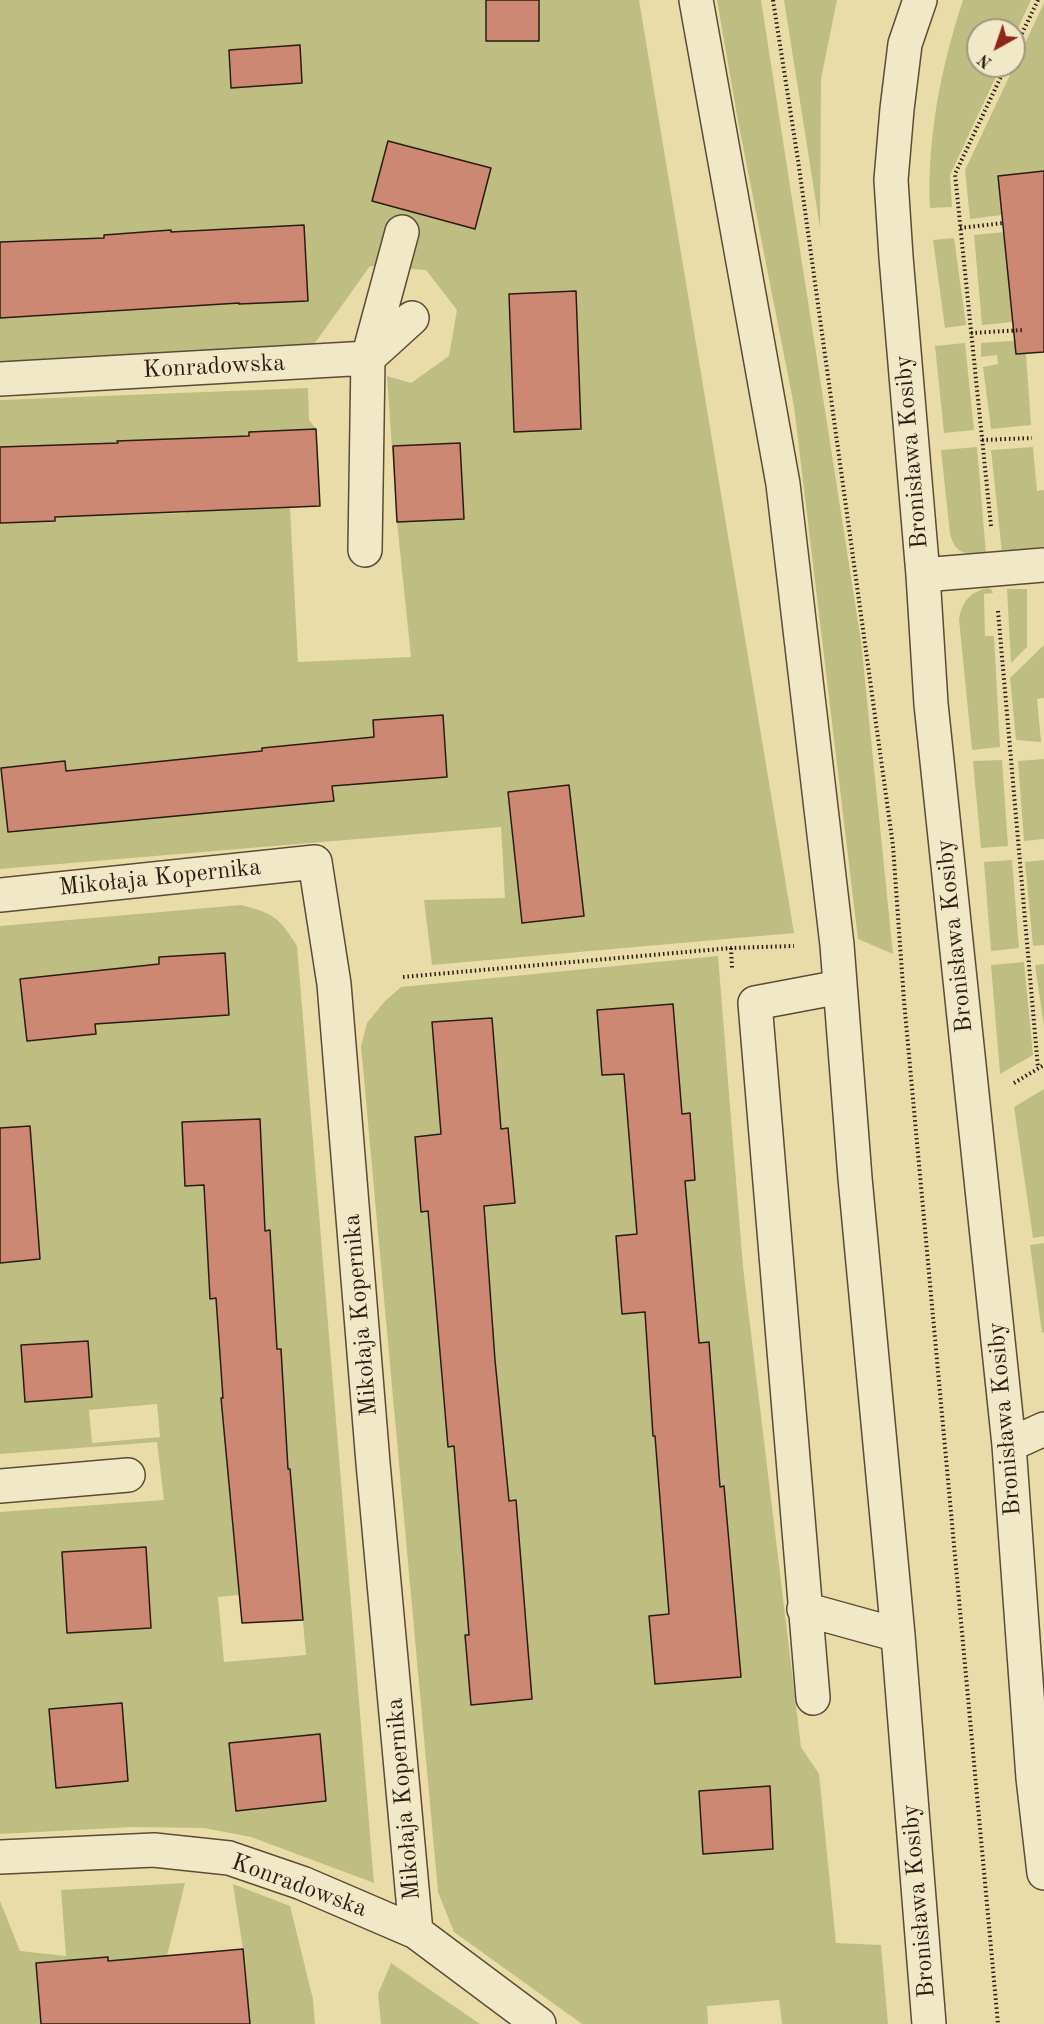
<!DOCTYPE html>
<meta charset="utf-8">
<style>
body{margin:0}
#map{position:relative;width:1044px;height:2024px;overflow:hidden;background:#eadca9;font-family:"Old Standard TT",serif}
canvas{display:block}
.north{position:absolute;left:966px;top:18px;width:60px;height:60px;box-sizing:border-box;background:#f1e8c7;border:2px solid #a1967f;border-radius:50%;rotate:220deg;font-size:16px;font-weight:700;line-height:24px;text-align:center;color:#2a1c13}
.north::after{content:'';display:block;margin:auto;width:21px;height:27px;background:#8f2418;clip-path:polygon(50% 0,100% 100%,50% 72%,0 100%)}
</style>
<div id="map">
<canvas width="1044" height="2024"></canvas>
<div class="north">N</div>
</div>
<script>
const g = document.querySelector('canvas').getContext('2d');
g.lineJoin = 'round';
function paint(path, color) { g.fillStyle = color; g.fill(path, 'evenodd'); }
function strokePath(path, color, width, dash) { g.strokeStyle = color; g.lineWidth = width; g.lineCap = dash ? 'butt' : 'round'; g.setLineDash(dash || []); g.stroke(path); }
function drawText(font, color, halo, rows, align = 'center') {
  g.font = font + ' "Old Standard TT",serif'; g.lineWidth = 5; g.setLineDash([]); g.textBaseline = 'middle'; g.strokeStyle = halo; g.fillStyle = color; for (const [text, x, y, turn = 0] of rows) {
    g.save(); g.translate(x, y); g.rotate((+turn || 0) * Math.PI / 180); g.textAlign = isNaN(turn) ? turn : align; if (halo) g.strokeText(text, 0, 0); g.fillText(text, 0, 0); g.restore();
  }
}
paint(new Path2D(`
 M 0,0 L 486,0 L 486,41 L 539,41 L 539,0 L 639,0 L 794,933 L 432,965 L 424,900 L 505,898 L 501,827 L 0,869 L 0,400 L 308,388 L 309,420 L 316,429 L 320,506 L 290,508 L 298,662 L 411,657 L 397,522 L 387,376 L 411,383 L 449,356 L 457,310 L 426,270 L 370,266 L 310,350 L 0,362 L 0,318 L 45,315 L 0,242 ZM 300,46 L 302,83 L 230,87 L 229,50 ZM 388,141 L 491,168 L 475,228 L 372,201 ZM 304,225 L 308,301 L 239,304 L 236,229 ZM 170,230 L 109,311 L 104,235 ZM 576,291 L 581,429 L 514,432 L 509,294 ZM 183,438 L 186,513 L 120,515 L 118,441 ZM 443,715 L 447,777 L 377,782 L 373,720 ZM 328,741 L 334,801 L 267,808 L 262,748 ZM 203,758 L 208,813 L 137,820 L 132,765 ZM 65,761 L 71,825 L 8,832 L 2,768 ZM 569,785 L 583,916 L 522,923 L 508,792 Z
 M 717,0 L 761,0 L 861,641 L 893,954 L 858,939 L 794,406 L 738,121 Z
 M 784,0 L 837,0 L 821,79 L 820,228 Z
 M 963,0 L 1031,0 L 1014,37 L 1014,30 L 978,30 L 978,66 L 1001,66 L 950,175 L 952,207 L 930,208 C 927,137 941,67 963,0 Z
 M 1044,3 L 1044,171 L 1002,215 L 970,219 L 965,170 Z
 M 1004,232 L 1013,322 L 982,325 L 974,235 Z
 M 954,238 L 966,325 L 945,328 L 933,240 Z
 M 1025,340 L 1031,425 L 991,429 L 983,367 L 998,364 L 997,355 L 981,357 L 981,343 Z
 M 965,343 L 974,430 L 944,433 L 935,346 Z
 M 977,447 L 986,554 C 967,554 956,556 950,534 L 941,450 Z
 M 1033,447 L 1037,491 L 1044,490 L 1044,552 L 1002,553 L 991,450 Z
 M 987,588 L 991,589 L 993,593 L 984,594 L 985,636 L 994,636 L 1000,747 L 972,750 L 959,619 C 962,602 970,592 987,588 Z
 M 1007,589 L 1027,589 L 1027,647 L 1011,663 Z
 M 1044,645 L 1044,698 L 1037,699 L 1041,742 L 1016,740 L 1010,678 Z
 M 1044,759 L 1044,839 L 1024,841 L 1018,761 Z
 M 1002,760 L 1008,846 L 981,848 L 973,761 Z
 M 1012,860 L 1019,948 L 991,951 L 984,862 Z
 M 1044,860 L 1044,945 L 1033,946 L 1025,862 Z
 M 241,905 C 273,913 280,918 297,946 L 374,1883 L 251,1837 L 204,1828 L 133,1827 L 0,1834 L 0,1512 L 164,1500 L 157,1442 L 0,1454 L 0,1263 L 40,1259 L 30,1130 L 0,1131 L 0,926 ZM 89,972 L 96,1034 L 27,1041 L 20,979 ZM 270,1231 L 274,1294 L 210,1299 L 207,1234 ZM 87,1341 L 92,1397 L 25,1402 ZM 280,1349 L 225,1420 L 220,1354 ZM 157,1404 L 160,1437 L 92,1443 L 89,1410 ZM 290,1469 L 296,1535 L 234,1541 L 228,1474 ZM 146,1547 L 67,1633 L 62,1552 ZM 300,1589 L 306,1655 L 224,1662 L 218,1597 ZM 122,1703 L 128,1781 L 56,1787 L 49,1710 ZM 320,1734 L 326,1801 L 236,1811 L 230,1744 Z
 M 718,956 L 743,1267 L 801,1747 L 819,1774 L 836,1943 L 881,1945 L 888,2024 L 782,2024 L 779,2000 L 707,2006 L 708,2024 L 582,2024 L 454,1932 L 438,1892 L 361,1046 L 367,1023 L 385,1001 L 401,987 ZM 673,1004 L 678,1070 L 602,1075 L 597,1010 ZM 492,1018 L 497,1083 L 438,1089 ZM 689,1113 L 695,1180 L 633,1185 L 628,1118 ZM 508,1128 L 515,1203 L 421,1211 L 415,1137 ZM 689,1230 L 696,1307 L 622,1314 L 616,1236 ZM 487,1251 L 493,1323 L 437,1327 L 431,1255 ZM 709,1342 L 716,1431 L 653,1436 L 647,1347 ZM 496,1369 L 503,1441 L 448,1447 L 441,1374 ZM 724,1486 L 665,1558 L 659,1492 ZM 735,1608 L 741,1677 L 655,1683 L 649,1616 ZM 769,1786 L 773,1849 L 703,1854 L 699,1791 Z
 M 1024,962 L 1033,1055 L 1000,1074 L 991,965 Z
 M 1044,964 L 1044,1027 L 1035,965 Z
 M 1044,1089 L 1044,1236 L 1033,1238 L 1014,1107 Z
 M 1044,1243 L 1044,1332 L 1042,1333 L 1030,1245 Z
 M 185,1883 L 167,1956 L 173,2024 L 0,2024 L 0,1901 L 20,1951 L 66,1956 L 61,1890 Z
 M 233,1884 L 290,1906 L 313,1999 L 315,2024 L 250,2024 L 243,1949 Z
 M 391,1963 L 480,2024 L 381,2024 L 378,1994 Z`), '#bebe83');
const building = new Path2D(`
 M 486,0 L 539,0 L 539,41 L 486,41 Z
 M 300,45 L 302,83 L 231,88 L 229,50 Z
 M 388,141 L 491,168 L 475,229 L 372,201 Z
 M 1044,171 L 1044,352 L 1016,354 L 998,176 Z
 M 304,225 L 308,301 L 239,304 L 239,303 L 0,318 L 0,242 L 104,238 L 104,235 L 171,230 L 171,232 Z
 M 576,291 L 581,429 L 514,432 L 509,294 Z
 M 316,429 L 320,506 L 55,517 L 55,521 L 0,523 L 0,447 L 118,443 L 117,441 L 249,436 L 249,432 Z
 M 460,443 L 464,519 L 397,522 L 393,446 Z
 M 443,715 L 447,777 L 332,786 L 334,801 L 8,832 L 1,768 L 65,761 L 66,771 L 262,751 L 262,748 L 374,737 L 373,720 Z
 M 569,785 L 584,916 L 522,923 L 508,792 Z
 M 225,953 L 229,1015 L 95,1024 L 96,1034 L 27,1041 L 20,979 L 159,964 L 159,957 Z
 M 673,1004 L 682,1114 L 690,1113 L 695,1180 L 685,1181 L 699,1343 L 709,1342 L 720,1487 L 724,1486 L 741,1677 L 655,1684 L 649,1616 L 669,1614 L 655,1436 L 653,1436 L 645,1312 L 622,1314 L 616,1236 L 637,1234 L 624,1074 L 602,1075 L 597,1010 Z
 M 492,1018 L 501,1129 L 508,1128 L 515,1203 L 484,1206 L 495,1360 L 509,1501 L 516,1500 L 532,1699 L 471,1705 L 465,1635 L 469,1635 L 454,1446 L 448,1447 L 428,1211 L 421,1212 L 415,1137 L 441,1134 L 432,1022 Z
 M 260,1119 L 265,1231 L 270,1230 L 277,1349 L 281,1349 L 288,1469 L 290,1469 L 303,1620 L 242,1623 L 221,1398 L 223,1398 L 216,1298 L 210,1299 L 204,1185 L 185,1186 L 182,1122 Z
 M 30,1126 L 40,1259 L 0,1263 L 0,1128 Z
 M 88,1341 L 92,1397 L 25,1402 L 21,1345 Z
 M 146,1547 L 151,1628 L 67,1633 L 62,1552 Z
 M 122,1703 L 128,1781 L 56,1788 L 49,1709 Z
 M 320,1734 L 326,1801 L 236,1811 L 229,1743 Z
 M 770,1786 L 773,1849 L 703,1854 L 699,1791 Z
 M 243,1949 L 250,2024 L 41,2024 L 36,1963 L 108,1957 L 108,1961 Z`);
paint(building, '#cc8872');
strokePath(building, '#2a1c13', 1.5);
const minor = new Path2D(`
 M 696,0 L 783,484 L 837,945 L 855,1178 L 898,1635 L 929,2024
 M 920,0 L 905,44 L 897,109 L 891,180 L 896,257 L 923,575 L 931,704 L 1009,1445 L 1033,1778 L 1044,1873
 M 0,379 L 368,358 L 412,318
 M 365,550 L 368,358 L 402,232
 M 923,575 L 1044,565
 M 0,895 L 315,862 L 334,984 L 373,1463 L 416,1932
 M 1009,1445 L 1044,1429
 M 0,1486 L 128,1475
 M 804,1609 L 898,1635
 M 813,1698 L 755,1003 L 840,987
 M 0,1857 L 154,1850 L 229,1858 L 302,1883 L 416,1932 L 539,2024`);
strokePath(minor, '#5a4c38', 36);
strokePath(new Path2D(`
 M 773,0 L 798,160 L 893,846 L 904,1001 L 998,2024
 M 1014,50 L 1038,0
 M 960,228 L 1003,223
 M 971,333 L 1023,330
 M 982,440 L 1032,438
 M 991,526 L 955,174 L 1006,66
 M 998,611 L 1038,1068
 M 731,948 L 732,968
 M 403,977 L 731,948 L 794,946
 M 1014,1083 L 1044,1065`), '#2a1c13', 4, [1.5, 3]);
strokePath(minor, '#f1e8c7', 33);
drawText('24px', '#2a1c13', '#f1e8c7', [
 ["Konradowska",214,367,-3],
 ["Bronisława Kosiby",912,452,-95],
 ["Mikołaja Kopernika",160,878,-6],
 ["Bronisława Kosiby",955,936,-96],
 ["Mikołaja Kopernika",361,1315,-95],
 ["Bronisława Kosiby",1005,1419,-95],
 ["Mikołaja Kopernika",404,1799,-95],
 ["Konradowska",299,1886,20],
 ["Bronisława Kosiby",919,1901,-95]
]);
</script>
